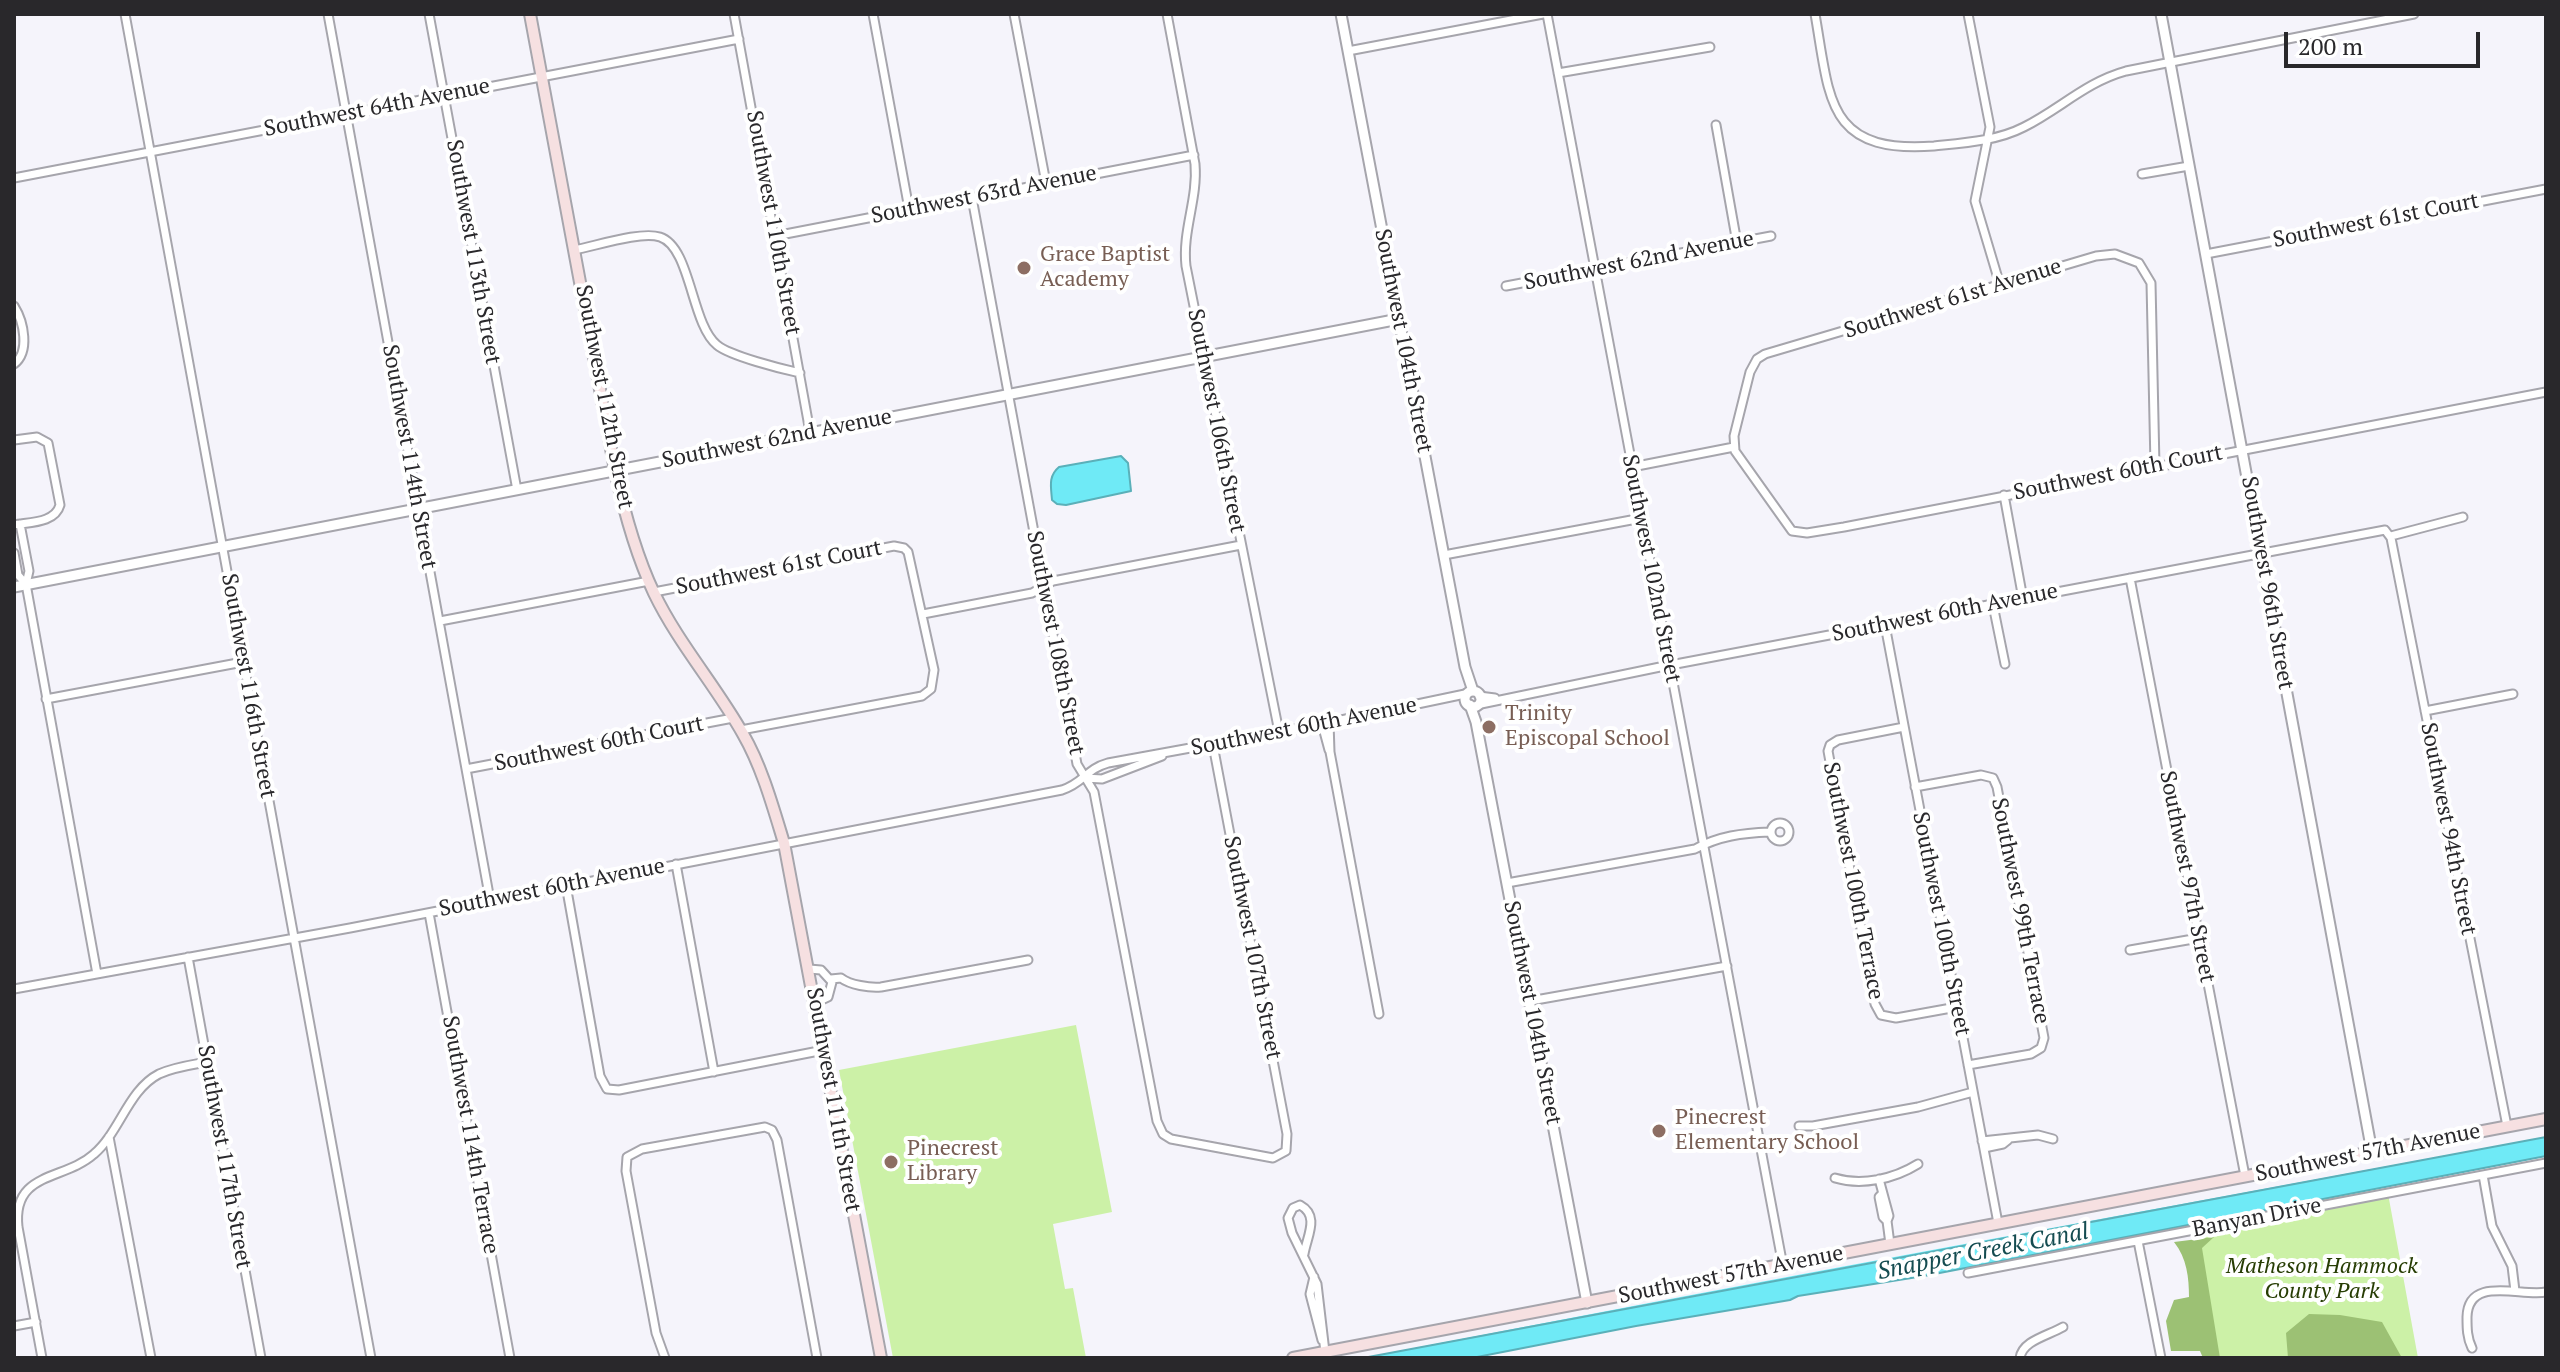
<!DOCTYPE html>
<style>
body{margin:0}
#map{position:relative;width:2560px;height:1372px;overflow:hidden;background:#f5f4fb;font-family:"PT Serif",serif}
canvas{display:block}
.frame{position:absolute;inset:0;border:16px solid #29282b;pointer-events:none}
.scale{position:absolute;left:2284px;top:32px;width:196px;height:36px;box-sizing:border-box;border:4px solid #29282b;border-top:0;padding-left:10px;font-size:24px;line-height:28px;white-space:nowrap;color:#29282b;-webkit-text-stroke:6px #fff;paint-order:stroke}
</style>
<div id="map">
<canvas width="2560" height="1372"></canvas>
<div class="frame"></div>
<div class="scale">200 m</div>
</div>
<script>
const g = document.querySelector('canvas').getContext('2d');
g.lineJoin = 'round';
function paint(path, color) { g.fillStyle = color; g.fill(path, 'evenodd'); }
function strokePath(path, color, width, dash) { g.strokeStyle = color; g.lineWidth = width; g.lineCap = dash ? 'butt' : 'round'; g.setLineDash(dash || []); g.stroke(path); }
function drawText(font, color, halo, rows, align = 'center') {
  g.font = font + ' "PT Serif",serif'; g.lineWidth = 8; g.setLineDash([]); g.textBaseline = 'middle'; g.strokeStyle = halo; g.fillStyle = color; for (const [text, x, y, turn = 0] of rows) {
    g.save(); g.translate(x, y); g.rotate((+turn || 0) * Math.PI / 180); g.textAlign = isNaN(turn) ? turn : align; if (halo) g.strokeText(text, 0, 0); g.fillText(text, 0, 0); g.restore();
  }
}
paint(new Path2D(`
 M 1076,1025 L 1112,1212 L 1053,1224 L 1065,1289 L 1073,1288 L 1086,1358 L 893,1358 L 839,1070 Z
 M 2387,1188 L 2418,1358 L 2214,1358 L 2189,1224 Z`), '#ccf1a7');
paint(new Path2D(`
 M 2214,1237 L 2202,1248 L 2220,1358 L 2203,1358 L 2200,1351 L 2171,1351 L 2166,1321 L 2174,1300 L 2189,1297 C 2189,1278 2187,1258 2174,1242 Z
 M 2309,1314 L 2340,1315 L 2382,1322 L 2402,1358 L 2288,1358 L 2286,1333 Z`), '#9cc174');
const water = new Path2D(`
 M 1121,456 L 1128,463 L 1131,491 L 1066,505 L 1057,504 L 1052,500 C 1051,487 1048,476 1059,467 Z
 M 2546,1137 L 2546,1156 L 1924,1276 L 1798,1296 L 1790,1300 L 1636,1326 L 1472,1358 L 1363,1358 C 1756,1281 2151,1210 2546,1137 Z`);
paint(water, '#6feaf6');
strokePath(water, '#5ab0b9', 2);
const minor = new Path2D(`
 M 125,14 L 371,1358
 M 328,14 L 490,900
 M 429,14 L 517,490
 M 734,14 L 810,432
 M 873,14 L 909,209
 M 1014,14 L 1046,183
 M 1167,14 L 1195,164 C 1198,199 1182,231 1186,266 L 1279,732
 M 1547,14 L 1783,1266
 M 1815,14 C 1830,99 1826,154 1934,146 C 1963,143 1997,141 2024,127 C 2060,109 2086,82 2126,71 L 2414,14
 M 1968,14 L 1990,127 L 1975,201 L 2000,285
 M 1348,51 L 1543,14
 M 1558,73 L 1710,47
 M 1716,125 L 1737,243
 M 2142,174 L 2189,166
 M 14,178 L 739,39
 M 972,198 L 1077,764 L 1094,792 L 1157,1121 L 1163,1134 L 1171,1139 L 1273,1158 L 1286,1151 L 1287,1134 L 1213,745
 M 775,236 L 1194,155
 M 574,250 C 596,246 640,231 660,237 C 691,247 691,324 717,345 C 730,356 782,369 800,373
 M 2206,254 L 2546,189
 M 1506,286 L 1771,236
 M 14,306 C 24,322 30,352 14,364
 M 14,440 L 37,437 L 48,443 L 60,505 C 55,523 30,522 14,525
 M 2155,466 L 2151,283 L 2139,263 L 2115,254 L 2096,256 L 1765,354 L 1757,359 L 1750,372 L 1734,436 L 1735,451 L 1792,531 L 1807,533 L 1844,527 L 2546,392
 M 1632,467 L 1734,447
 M 2004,495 L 2023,599
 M 20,524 L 29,571 L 26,584 L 97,974
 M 2391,536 L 2463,517
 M 14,553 L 18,575 L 26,584
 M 1444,555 L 1642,518
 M 2130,578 L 2245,1176
 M 654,592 L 894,546 L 904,548 L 908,552 L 934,670 L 931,689 L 922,696 L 741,730
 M 1993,605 L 2005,664
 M 923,614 L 1032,593 L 1053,581 L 1241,545
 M 440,621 L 649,581
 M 1885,625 L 1998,1223
 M 1479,696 L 1495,698
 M 46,699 L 243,662
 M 1481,704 L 1660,667 L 2385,530 L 2391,538 L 2507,1126
 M 2425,711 L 2513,694
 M 1329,722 L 1330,752 L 1379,1014
 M 1322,724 L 1329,750
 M 1904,727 L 1838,740 L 1830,745 L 1828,751 L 1875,1004 L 1881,1015 L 1896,1018 L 1957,1007
 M 466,769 L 733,718
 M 1085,778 L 1102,779 L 1162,756
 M 1915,787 L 1981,775 L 1993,778 L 1997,787 L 2044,1038 L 2041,1048 L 2031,1054 L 1968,1065
 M1771 832a9 9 0 1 1 18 0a9 9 0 1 1-18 0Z
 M 676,864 L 714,1072
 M 1507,883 L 1695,849 C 1719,836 1742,833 1770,832
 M 566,885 L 600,1076 L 607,1089 L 619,1090 L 824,1050
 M 429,913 L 510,1358
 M 2130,950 L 2199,938
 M 188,957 L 261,1358
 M 809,969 L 821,970 L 832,982 L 828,997 L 815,1003
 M 831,979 L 841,978 C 850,985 870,988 881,987 L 1028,960
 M 14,989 L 350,928 L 1062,790 C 1084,783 1086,769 1108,763 L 1322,724 L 1465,694
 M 1530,1001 L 1727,966
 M 1799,1126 L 1813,1126 L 1918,1107 L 1973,1092
 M 109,1137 L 151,1358
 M 1982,1141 L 2038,1135 L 2053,1139
 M 1984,1148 L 2003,1144 L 2008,1140
 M 2483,1175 L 2492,1226 L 2512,1266 L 2515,1291
 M 1835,1178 C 1862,1186 1894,1179 1918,1164
 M 1879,1179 L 1889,1216 L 1887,1221 L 1890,1244
 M 1882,1194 L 1879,1197 L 1883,1217 L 1887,1221
 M 2138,1241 L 2161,1358
 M 1304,1254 C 1307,1236 1320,1216 1300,1205 L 1293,1208 L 1288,1218 L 1292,1233 L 1317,1284 L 1325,1352
 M 1968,1273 L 2546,1163
 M 1314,1277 L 1310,1294 L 1322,1340
 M 14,1326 L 36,1322
 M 2472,1348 C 2467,1338 2467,1328 2467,1317 C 2468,1275 2521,1297 2546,1292
 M 42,1358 L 18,1227 C 12,1171 64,1181 94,1154 C 120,1132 128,1090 159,1074 C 174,1067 191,1065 207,1062
 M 665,1358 L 656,1333 L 626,1171 L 627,1157 L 642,1149 L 765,1127 L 772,1130 L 777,1140 L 817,1358
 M 2020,1358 C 2022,1341 2047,1336 2063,1327`);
const tertiary = new Path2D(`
 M 1341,14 L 1465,667 L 1473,691
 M 2161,14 L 2372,1152
 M 14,587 L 1399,319
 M1465 699a8 8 0 1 1 16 0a8 8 0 1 1-16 0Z
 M 1470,705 L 1476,722 L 1587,1303`);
const secondary = new Path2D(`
 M 530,14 L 615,470 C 624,511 636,555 654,593 C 678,643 716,686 743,734 C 762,767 773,807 784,843 L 881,1358
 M 1293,1358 L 2546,1119`);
strokePath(minor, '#a6a5ac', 11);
strokePath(tertiary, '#a6a5ac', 13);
strokePath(secondary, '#a6a5ac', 14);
strokePath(minor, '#fff', 7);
strokePath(tertiary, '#fff', 9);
strokePath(secondary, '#f6e0e1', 10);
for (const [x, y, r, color] of [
 [1024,268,8,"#8d6e63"],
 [1489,727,8,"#8d6e63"],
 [1659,1131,8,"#8d6e63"],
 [891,1162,8,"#8d6e63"]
]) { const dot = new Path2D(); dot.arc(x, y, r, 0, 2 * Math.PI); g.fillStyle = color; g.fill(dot); strokePath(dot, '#fff', 3); }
drawText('22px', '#29282b', '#fff', [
 ["Southwest 64th Avenue",377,108,-11],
 ["Southwest 63rd Avenue",984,195,-11],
 ["Southwest 61st Court",2376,221,-11],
 ["Southwest 110th Street",773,223,80],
 ["Southwest 113th Street",473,252,80],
 ["Southwest 62nd Avenue",1639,261,-11],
 ["Southwest 61st Avenue",1953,299,-17],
 ["Southwest 104th Street",1403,341,79],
 ["Southwest 112th Street",604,397,79],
 ["Southwest 106th Street",1216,421,79],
 ["Southwest 62nd Avenue",777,439,-11],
 ["Southwest 114th Street",409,457,80],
 ["Southwest 60th Court",2118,473,-11],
 ["Southwest 61st Court",779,568,-11],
 ["Southwest 102nd Street",1651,569,79],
 ["Southwest 96th Street",2267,583,80],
 ["Southwest 60th Avenue",1945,613,-11],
 ["Southwest 108th Street",1055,643,79],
 ["Southwest 116th Street",248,686,80],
 ["Southwest 60th Avenue",1304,727,-11],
 ["Southwest 60th Court",599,744,-11],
 ["Southwest 94th Street",2448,829,79],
 ["Southwest 97th Street",2187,877,79],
 ["Southwest 100th Terrace",1853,881,79],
 ["Southwest 60th Avenue",552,888,-11],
 ["Southwest 99th Terrace",2020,911,79],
 ["Southwest 100th Street",1941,924,79],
 ["Southwest 107th Street",1252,948,79],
 ["Southwest 104th Street",1532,1013,79],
 ["Southwest 111th Street",833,1100,80],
 ["Southwest 114th Terrace",470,1135,80],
 ["Southwest 57th Avenue",2368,1153,-11],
 ["Southwest 117th Street",224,1157,80],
 ["Banyan Drive",2257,1218,-11],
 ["Southwest 57th Avenue",1731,1275,-11]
]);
drawText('22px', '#785e54', '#fff', [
 ["Grace Baptist",1040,255],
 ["Academy",1040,280],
 ["Trinity",1505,714],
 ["Episcopal School",1505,739],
 ["Pinecrest",1675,1118],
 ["Elementary School",1675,1143],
 ["Pinecrest",907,1149],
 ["Library",907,1174]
], 'left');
drawText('italic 22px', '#273d04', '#fff', [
 ["Matheson Hammock",2322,1267],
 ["County Park",2322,1292]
]);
drawText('italic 24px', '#154c51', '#fff', [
 ["Snapper Creek Canal",1983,1252,-11]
]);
</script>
